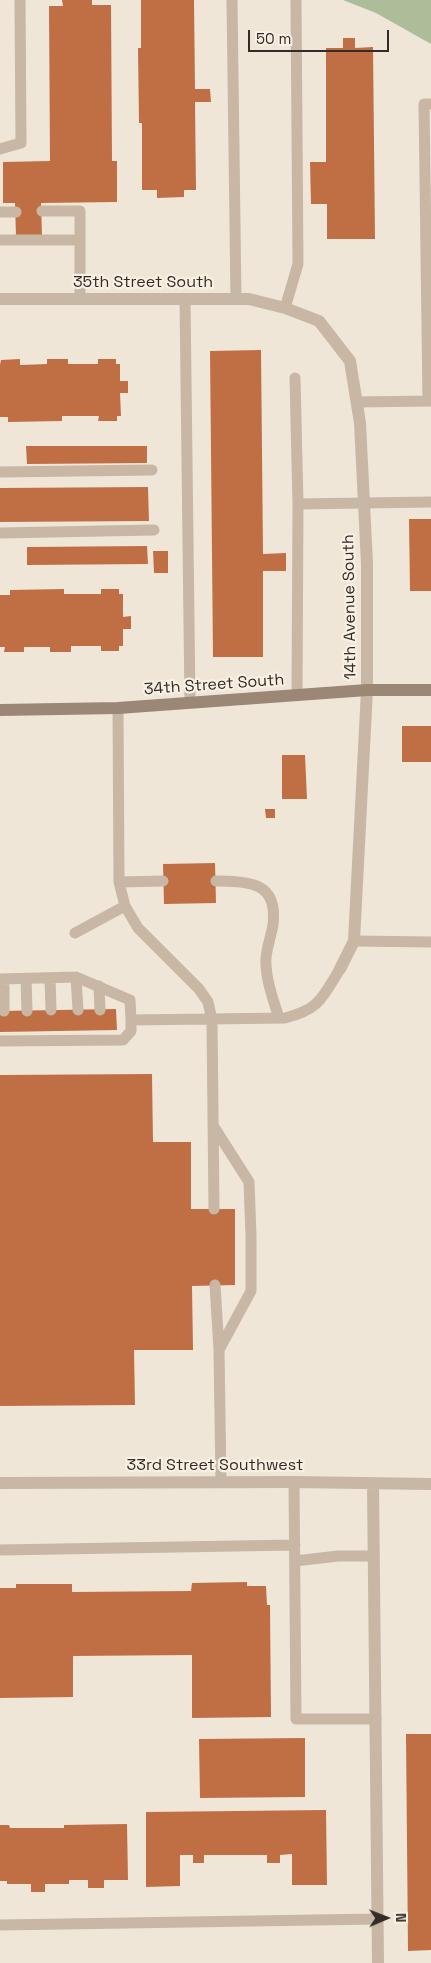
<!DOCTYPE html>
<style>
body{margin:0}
#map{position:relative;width:431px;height:1963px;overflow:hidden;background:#efe6d8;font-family:"Space Grotesk",sans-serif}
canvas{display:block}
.north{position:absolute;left:361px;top:1893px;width:50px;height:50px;-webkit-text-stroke:4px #f8f0e3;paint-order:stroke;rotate:89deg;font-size:14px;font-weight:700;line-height:20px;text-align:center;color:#322b26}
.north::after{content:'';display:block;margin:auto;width:18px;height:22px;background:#322b26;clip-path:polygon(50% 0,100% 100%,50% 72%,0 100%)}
.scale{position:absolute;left:248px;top:30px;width:141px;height:22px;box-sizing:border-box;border:2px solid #322b26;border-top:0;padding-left:6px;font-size:15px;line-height:18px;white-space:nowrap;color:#322b26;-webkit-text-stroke:4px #f8f0e3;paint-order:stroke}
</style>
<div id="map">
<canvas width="431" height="1963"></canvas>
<div class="north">N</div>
<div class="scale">50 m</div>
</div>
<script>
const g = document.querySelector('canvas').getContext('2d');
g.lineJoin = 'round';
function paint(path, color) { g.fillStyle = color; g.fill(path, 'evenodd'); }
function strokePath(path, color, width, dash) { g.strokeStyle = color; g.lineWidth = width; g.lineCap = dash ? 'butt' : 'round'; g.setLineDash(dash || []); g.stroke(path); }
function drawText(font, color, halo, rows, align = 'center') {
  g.font = font + ' "Space Grotesk",sans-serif'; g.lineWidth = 4.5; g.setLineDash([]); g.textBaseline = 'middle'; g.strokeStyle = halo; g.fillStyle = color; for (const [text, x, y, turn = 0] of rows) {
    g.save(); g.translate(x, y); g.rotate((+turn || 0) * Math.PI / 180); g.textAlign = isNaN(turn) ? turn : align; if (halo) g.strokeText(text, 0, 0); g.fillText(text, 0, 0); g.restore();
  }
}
paint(new Path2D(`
 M 343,0 L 431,0 L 431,44 L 376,13 Z`), '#adbd99');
paint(new Path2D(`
 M 62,0 L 92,0 L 92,5 L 111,5 L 112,161 L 117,161 L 117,202 L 41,203 L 42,236 L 16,236 L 15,203 L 3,203 L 3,162 L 50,161 L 49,6 L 63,6 Z
 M 141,0 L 194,0 L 195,89 L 210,89 L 211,102 L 195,102 L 196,190 L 184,190 L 184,197 L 157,198 L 157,190 L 142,190 L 142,123 L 139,123 L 138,48 L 141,48 Z
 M 343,38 L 355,38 L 355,48 L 373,47 L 375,239 L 327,239 L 327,204 L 311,204 L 310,162 L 326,162 L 326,48 L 343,48 Z
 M 261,350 L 263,554 L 286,553 L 286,571 L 263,571 L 263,657 L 213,657 L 210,351 Z
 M 20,359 L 20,365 L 47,364 L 47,359 L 68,359 L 68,364 L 98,364 L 98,359 L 116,359 L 116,364 L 120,364 L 120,381 L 128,381 L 128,393 L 120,393 L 121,416 L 117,416 L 117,421 L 98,421 L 99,416 L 62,416 L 62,421 L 8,422 L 8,417 L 0,417 L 0,365 L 1,360 Z
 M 26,446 L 147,446 L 147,463 L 27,464 Z
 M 148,487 L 149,521 L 0,522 L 0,488 Z
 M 409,519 L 431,519 L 431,591 L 410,591 Z
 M 147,546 L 148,564 L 27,565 L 27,547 Z
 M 153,551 L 168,551 L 168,573 L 154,573 Z
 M 64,589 L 64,594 L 101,594 L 101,589 L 119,589 L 119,594 L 123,594 L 123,617 L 131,616 L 131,629 L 123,629 L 123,646 L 119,646 L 119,651 L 101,651 L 101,646 L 71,646 L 71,652 L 50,652 L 50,647 L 24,647 L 24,652 L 4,652 L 5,647 L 0,647 L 0,595 L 10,595 L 10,590 Z
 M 402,726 L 431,726 L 431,762 L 402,762 Z
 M 282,755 L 305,755 L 307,799 L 282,799 Z
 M 265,809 L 275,809 L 275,818 L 266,818 Z
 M 215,863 L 216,903 L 164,904 L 163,864 Z
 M 116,1009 L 117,1030 L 0,1032 L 0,1011 Z
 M 152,1074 L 153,1142 L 191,1142 L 191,1209 L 235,1209 L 235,1285 L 192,1286 L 193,1350 L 134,1350 L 135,1405 L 0,1406 L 0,1075 Z
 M 247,1582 L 247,1586 L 266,1586 L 267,1605 L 270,1605 L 271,1717 L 192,1718 L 192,1655 L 73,1656 L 73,1697 L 0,1698 L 0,1588 L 16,1588 L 16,1584 L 72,1584 L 72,1592 L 191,1591 L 192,1583 Z
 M 406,1734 L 431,1734 L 431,1950 L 408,1951 Z
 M 305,1738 L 305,1797 L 200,1798 L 199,1739 Z
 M 326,1810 L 327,1885 L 292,1885 L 292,1854 L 280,1855 L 280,1863 L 267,1863 L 267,1855 L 204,1855 L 204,1863 L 193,1863 L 193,1855 L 180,1855 L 180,1886 L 146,1887 L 146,1812 Z
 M 127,1824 L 128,1880 L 104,1880 L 104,1888 L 88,1888 L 88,1880 L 69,1880 L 69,1884 L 45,1884 L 45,1892 L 31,1892 L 31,1884 L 7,1884 L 7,1881 L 0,1881 L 0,1825 L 9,1825 L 10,1828 L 64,1828 L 64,1825 Z`), '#c06f45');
strokePath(new Path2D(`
 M 232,0 L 236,299
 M 0,149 L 21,143 L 20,0
 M 42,211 L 80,211 L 80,240
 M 0,212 L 16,212
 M 0,240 L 80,240 L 80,299
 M 185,299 L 190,703
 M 285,308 L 298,264 L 296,0
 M 295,378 L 298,504 L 297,695
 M 428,401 L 424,104 L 431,104
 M 357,402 L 431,401
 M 0,472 L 152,470
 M 298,504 L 431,502
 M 0,533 L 154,530
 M 118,708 L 119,882 L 125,906 L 138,928 L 199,989 L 208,1002 L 212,1020 L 214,1209
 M 216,881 C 249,882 278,881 273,925 C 271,936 267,947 266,958 C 265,978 273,999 279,1018
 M 119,882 L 163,881
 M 75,933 L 125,906
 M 354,941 L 431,942
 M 76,977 L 78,1010
 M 50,978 L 51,1010
 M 0,979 L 76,977 L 130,1000 L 131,1020
 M 26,979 L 27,1011
 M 99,986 L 100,1010
 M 4,1011 L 4,979
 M 0,1041 L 123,1040 L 131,1031 L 131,1020 L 285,1018 C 320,1009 322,998 340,969
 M 214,1127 L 249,1182 L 251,1236 L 251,1291 L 219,1350
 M 215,1285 L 219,1350 L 221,1482
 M 294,1482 L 296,1719 L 376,1719
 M 0,1550 L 295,1545
 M 295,1561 L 338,1556 L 374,1556
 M 0,1925 L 378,1919`), '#c7b7a4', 11);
strokePath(new Path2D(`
 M 0,299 L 249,299 L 285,308 L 319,321 L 350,361 L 360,423 L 367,564 L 367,690 L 354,941 L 340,969
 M 0,1483 L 294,1482 L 431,1484
 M 373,1484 L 378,1963`), '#c7b7a4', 12);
strokePath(new Path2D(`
 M 0,710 L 118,708 L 367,690 L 431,690`), '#9a8776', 12);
drawText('16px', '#322b26', '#f8f0e3', [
 ["35th Street South",143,283],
 ["14th Avenue South",350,607,-91],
 ["34th Street South",214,685,-4],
 ["33rd Street Southwest",215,1466]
]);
</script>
